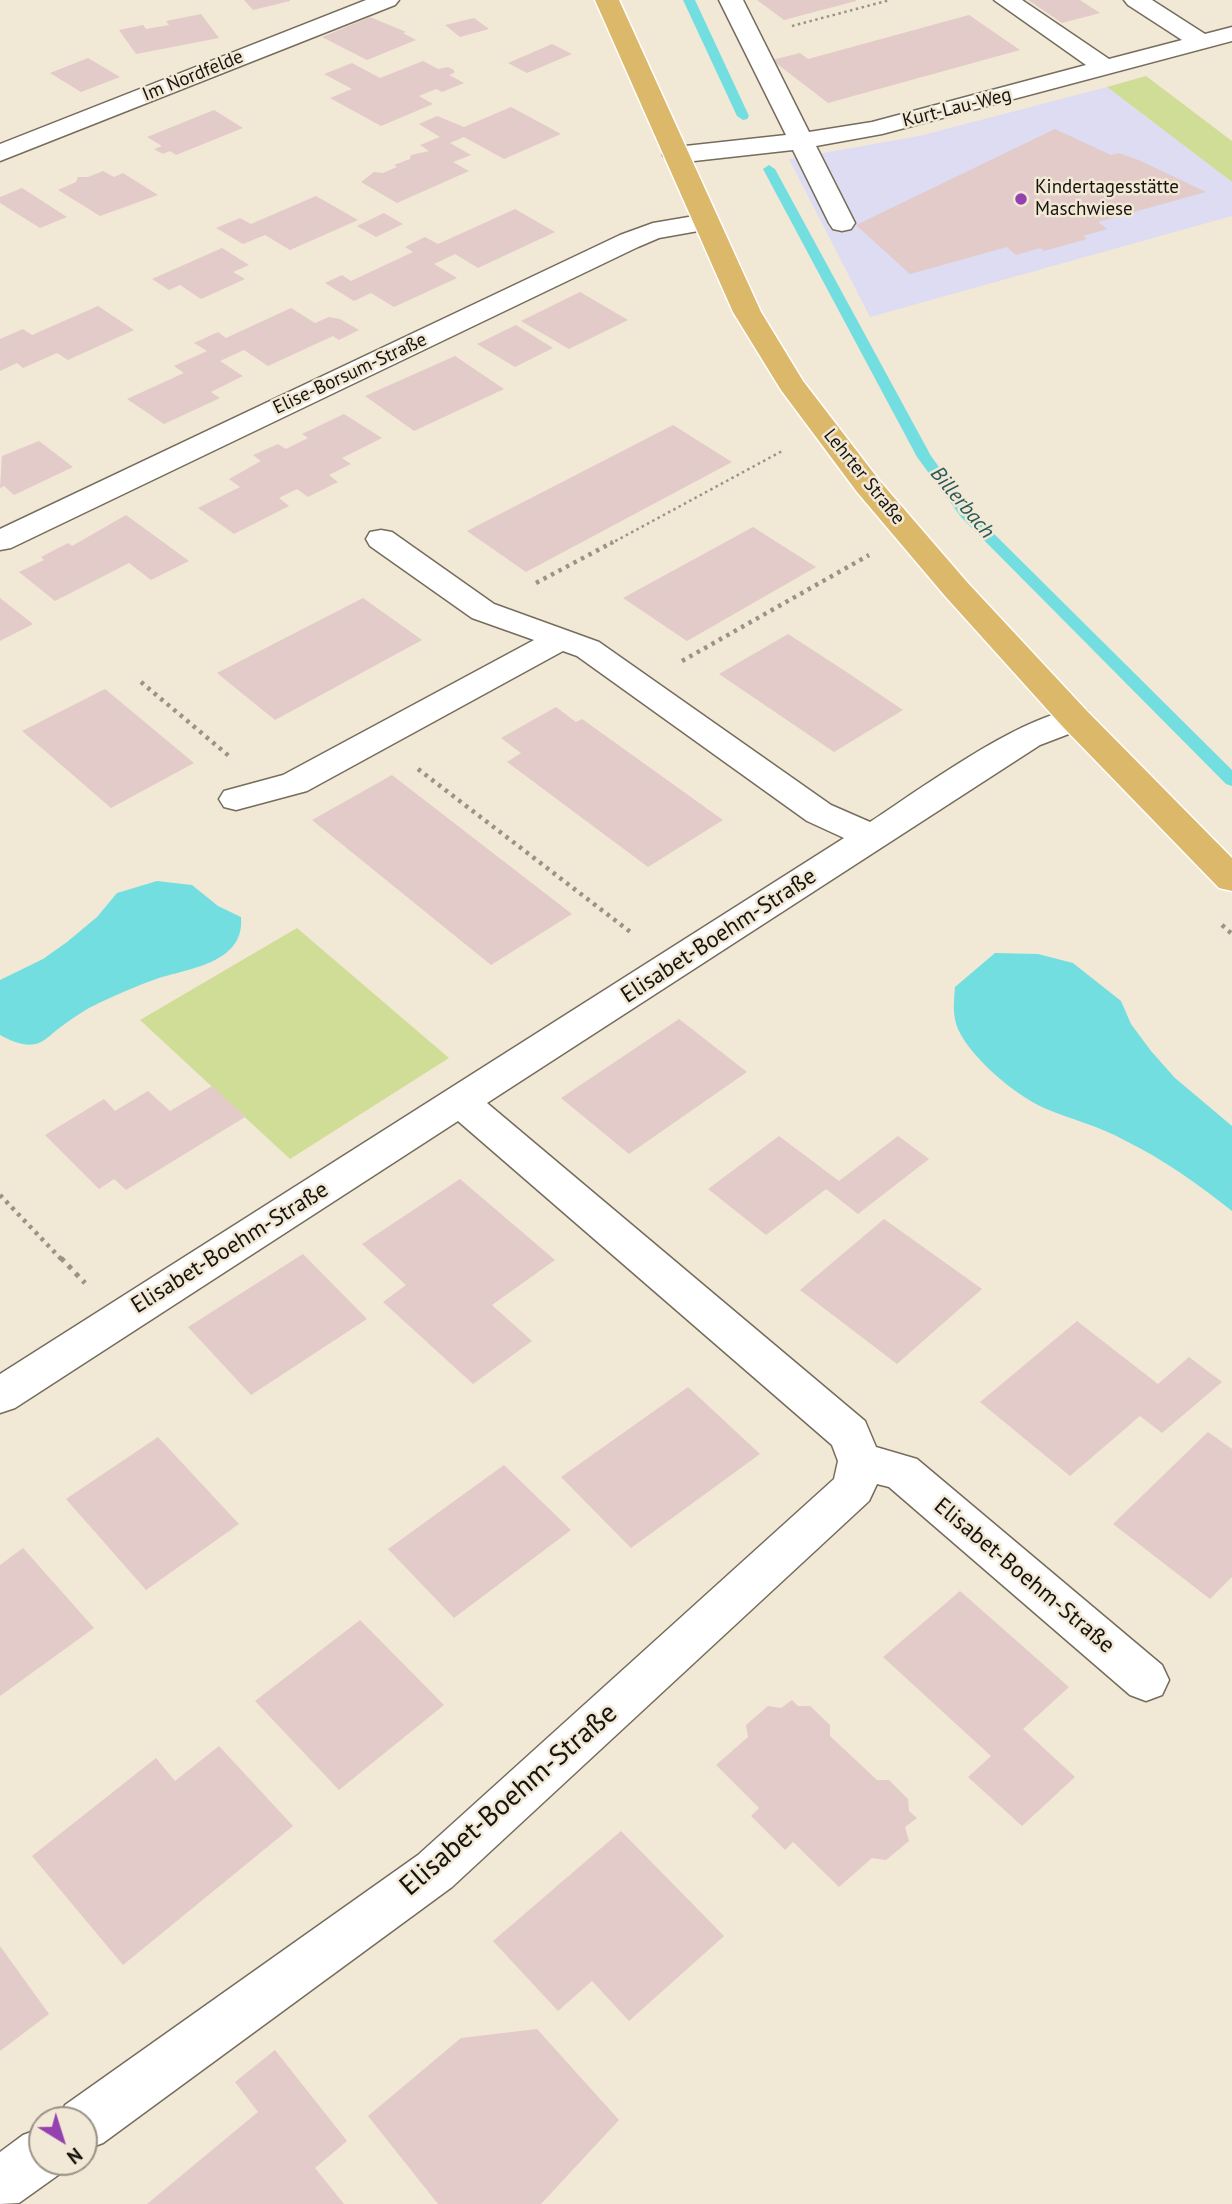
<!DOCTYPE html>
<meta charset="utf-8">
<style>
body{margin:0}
#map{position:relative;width:1232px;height:2204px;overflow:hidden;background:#f2e8d6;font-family:"PT Sans",sans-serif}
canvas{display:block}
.north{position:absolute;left:28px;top:2106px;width:70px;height:70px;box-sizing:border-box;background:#f2e8d6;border:2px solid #9a9386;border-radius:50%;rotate:142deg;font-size:19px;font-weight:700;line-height:28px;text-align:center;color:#17140e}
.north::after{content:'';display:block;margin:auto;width:24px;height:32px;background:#9542b1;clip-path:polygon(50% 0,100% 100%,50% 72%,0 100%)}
</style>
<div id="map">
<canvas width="1232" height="2204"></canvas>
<div class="north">N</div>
</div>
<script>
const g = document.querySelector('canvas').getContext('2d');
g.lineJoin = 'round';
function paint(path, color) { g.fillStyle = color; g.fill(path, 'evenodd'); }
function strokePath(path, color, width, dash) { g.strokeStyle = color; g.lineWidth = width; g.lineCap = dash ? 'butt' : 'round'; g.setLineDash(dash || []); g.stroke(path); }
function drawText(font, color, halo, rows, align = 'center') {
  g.font = font + ' "PT Sans",sans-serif'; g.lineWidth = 5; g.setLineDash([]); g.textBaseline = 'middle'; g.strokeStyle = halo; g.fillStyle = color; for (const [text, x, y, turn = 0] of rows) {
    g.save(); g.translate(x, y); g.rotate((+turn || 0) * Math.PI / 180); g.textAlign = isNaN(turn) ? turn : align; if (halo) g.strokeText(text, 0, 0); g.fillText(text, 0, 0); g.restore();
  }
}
paint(new Path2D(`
 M 1107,87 L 1232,182 L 1232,216 L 870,317 L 789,159 L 919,136 Z`), '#dedcf2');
paint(new Path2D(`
 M 1146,76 L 1232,141 L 1232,182 L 1107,87 Z
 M 297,928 L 449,1058 L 290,1159 L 140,1020 Z`), '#d0dd96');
paint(new Path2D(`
 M 157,881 L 192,885 L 218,906 L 241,917 C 245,962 192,968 159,978 C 139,985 118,994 99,1003 C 84,1010 71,1019 58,1029 C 53,1033 47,1039 41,1042 C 28,1049 11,1041 0,1035 L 0,980 L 43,959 L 67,942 L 97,917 L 117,893 Z
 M 995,953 L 1038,954 L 1073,963 L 1121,1001 L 1131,1024 L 1151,1051 L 1175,1078 L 1232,1126 L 1232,1211 C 1198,1184 1163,1159 1124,1140 C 1099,1126 1070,1119 1044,1108 C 1015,1095 971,1058 958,1029 C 952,1015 954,1001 955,987 Z`), '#73dee0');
paint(new Path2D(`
 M 683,0 L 695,0 L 749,116 L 747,119 L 743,120 L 737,116 Z
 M 769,165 L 775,169 L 931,456 L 971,511 L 1232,770 L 1232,786 L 1226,784 L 961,517 L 917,457 L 763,169 Z`), '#73dee0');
paint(new Path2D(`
 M 244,0 L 290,0 L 290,1 L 253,10 Z
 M 757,0 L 856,0 L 856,1 L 784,20 Z
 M 1028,0 L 1080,0 L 1100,13 L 1062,23 Z
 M 201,14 L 219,38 L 136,54 L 119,30 L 143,25 L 146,29 L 169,25 L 166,21 Z
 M 969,15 L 1020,50 L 828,103 L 772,60 L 800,53 L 808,59 Z
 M 370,17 L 406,32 L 403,33 L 416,40 L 367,60 L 322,37 Z
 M 474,18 L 489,29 L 460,37 L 445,25 Z
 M 552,44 L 572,54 L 527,73 L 508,63 Z
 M 88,58 L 120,77 L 81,92 L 50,73 Z
 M 423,61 L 438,69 L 448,67 L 454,70 L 454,73 L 449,75 L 464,83 L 442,92 L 436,89 L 419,96 L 433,104 L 381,126 L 330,98 L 352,89 L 324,74 L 352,63 L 380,78 Z
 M 511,107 L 561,134 L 504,159 L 464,137 L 450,143 L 471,155 L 453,162 L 469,171 L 397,203 L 361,182 L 374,172 L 383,173 L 397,167 L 394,165 L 410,159 L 411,155 L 429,151 L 420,145 L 440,137 L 419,124 L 437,116 L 464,127 Z
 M 214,110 L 243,128 L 176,155 L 170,151 L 163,154 L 154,149 L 162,146 L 147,137 Z
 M 1055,129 L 1111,155 L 1119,153 L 1141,161 L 1206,192 L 1098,222 L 1107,229 L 1083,236 L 1087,239 L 1044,251 L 1040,248 L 1016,255 L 1007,247 L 910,274 L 856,225 Z
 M 103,171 L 114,177 L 123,173 L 158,195 L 100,216 L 58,190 L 76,182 L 78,177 L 88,177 Z
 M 22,188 L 67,217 L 40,228 L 0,203 L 0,197 Z
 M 316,196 L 358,220 L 290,250 L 265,235 L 243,244 L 216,228 L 240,218 L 251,224 Z
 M 515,209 L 555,232 L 478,268 L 455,254 L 434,264 L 457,278 L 394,307 L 371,293 L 354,301 L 325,283 L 342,275 L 351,281 L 413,252 L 405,247 L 425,237 L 438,244 Z
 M 384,213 L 403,224 L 376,237 L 357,226 Z
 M 222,248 L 249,265 L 233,272 L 245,279 L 201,299 L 180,285 L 169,290 L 152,279 Z
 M 580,292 L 628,320 L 569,349 L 521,321 Z
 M 98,306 L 134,330 L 68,360 L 57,353 L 23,368 L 17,363 L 0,371 L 0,339 L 23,329 L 32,335 Z
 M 291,308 L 315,323 L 329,317 L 340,319 L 359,330 L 339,340 L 333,336 L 268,366 L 244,350 L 220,361 L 243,376 L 211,392 L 220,398 L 164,424 L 127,399 L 184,373 L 174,366 L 207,351 L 194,343 L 218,332 L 226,338 Z
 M 516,325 L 553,348 L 515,367 L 477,344 Z
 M 455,356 L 504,389 L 414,431 L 365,396 Z
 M 344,414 L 382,438 L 342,458 L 351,464 L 329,475 L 338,482 L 308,497 L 297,489 L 279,498 L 289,506 L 234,534 L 198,508 L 240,487 L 229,479 L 261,461 L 253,455 L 278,444 L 286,449 L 308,438 L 302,434 Z
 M 673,425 L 732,462 L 526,572 L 467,531 Z
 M 39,441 L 73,467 L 14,495 L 4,486 L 0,488 L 2,456 Z
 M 126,515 L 189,561 L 151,580 L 129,563 L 55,601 L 19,572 L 44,560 L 41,557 L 68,543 L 72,546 Z
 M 753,527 L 816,567 L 687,641 L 623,598 Z
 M 0,598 L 33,624 L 0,641 Z
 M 363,598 L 422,640 L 275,720 L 217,673 Z
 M 788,634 L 845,671 L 903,710 L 834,752 L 719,674 Z
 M 105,689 L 194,763 L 111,808 L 22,731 Z
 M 556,707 L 576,722 L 582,719 L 723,820 L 648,867 L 507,762 L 521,753 L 501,738 Z
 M 392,775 L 467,833 L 572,914 L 491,965 L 312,820 Z
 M 679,1019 L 747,1072 L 629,1154 L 561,1098 Z
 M 212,1086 L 245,1117 L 126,1190 L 114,1179 L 99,1189 L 45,1135 L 104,1099 L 115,1111 L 148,1091 L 170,1111 Z
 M 779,1136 L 839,1181 L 898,1136 L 929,1159 L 858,1214 L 826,1189 L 766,1235 L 708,1189 Z
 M 460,1179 L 555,1260 L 492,1305 L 532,1341 L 473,1384 L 383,1302 L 406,1285 L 362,1244 Z
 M 884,1219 L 982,1289 L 897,1364 L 800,1290 Z
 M 303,1254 L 367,1319 L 251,1395 L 188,1327 Z
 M 1077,1321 L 1158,1384 L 1189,1357 L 1222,1382 L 1162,1433 L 1140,1416 L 1070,1476 L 980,1402 Z
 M 688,1387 L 760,1454 L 631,1548 L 561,1477 Z
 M 1208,1432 L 1232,1449 L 1232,1577 L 1210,1599 L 1113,1524 Z
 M 158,1437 L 239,1524 L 146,1590 L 66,1499 Z
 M 504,1465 L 571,1530 L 454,1618 L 388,1549 Z
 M 23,1548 L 94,1628 L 0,1696 L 0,1565 Z
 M 960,1591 L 1069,1687 L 1023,1729 L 1075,1777 L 1022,1826 L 968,1777 L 991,1756 L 883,1657 Z
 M 360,1620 L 444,1705 L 339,1790 L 255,1701 Z
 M 792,1700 L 798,1706 L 810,1706 L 830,1725 L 830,1736 L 877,1780 L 889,1780 L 908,1799 L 909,1811 L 917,1818 L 905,1827 L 909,1841 L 886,1860 L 872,1858 L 839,1887 L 793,1842 L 785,1850 L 751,1816 L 759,1808 L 716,1765 L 748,1737 L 746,1725 L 768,1706 L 781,1708 Z
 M 219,1746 L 293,1826 L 123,1965 L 32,1856 L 156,1758 L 175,1781 Z
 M 621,1831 L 724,1936 L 629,2021 L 592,1981 L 558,2011 L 493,1941 Z
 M 0,1946 L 49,2014 L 0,2051 Z
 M 537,2029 L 619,2120 L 541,2204 L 438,2204 L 368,2116 L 461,2038 Z
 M 275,2050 L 347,2141 L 315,2168 L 344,2204 L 147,2204 L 258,2112 L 235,2082 Z`), '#e2cbc8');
const minor = new Path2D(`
 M 366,0 L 399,0 L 395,5 L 0,161 L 0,144 Z
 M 719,0 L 743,0 L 809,132 L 872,122 L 1086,65 L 994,0 L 1022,0 L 1109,59 L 1182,40 L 1128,5 L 1124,0 L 1152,0 L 1205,34 L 1232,27 L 1232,41 L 882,134 L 816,146 L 855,223 L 851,229 L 842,231 L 833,229 L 829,223 L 793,150 L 676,163 L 667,160 L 663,155 L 667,150 L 676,147 L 786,135 Z
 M 706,214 L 715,216 L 719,222 L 715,228 L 659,238 L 638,247 L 11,548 L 0,550 L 0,529 L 620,235 L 653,223 Z
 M 381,530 L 392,532 L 494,604 L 599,642 L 831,805 L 870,822 C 912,795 1042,699 1087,711 L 1092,719 L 1087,727 L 1040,745 L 487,1103 L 865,1421 L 876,1447 L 917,1459 L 1162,1665 L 1169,1680 L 1162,1695 L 1146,1701 L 1130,1695 L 889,1487 L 877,1484 L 869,1501 L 452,1887 L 103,2143 L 84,2150 L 84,2120 L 59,2120 L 65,2105 L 418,1855 L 834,1479 L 838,1461 L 832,1445 L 458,1121 L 15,1408 L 0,1413 L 0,1374 L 844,838 L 807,821 L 577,656 L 563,651 L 307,791 L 236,810 L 224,807 L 219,799 L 224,791 L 283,775 L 534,640 L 472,618 L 370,546 L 366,539 L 370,532 Z
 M 42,2128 L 42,2162 L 65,2162 L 61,2173 L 19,2203 L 0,2204 L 0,2152 L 23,2135 Z`);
const major = new Path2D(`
 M 595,0 L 619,0 L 761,312 L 803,381 L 879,480 L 967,582 L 1087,711 L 1232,858 L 1232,891 L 1219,888 L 1063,727 L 945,596 L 857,492 L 781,390 L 733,312 Z`);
strokePath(minor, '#756c5c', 3);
strokePath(major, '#fff', 3);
strokePath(new Path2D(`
 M 792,26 L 890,0
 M 610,544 L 784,450`), '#9a9386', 2.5, [2.5, 3.5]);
strokePath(new Path2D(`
 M 536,583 L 613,542
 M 682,661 L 869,555
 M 141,682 L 229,756
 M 418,769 L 633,934
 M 1222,925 L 1232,934
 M 0,1195 L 62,1260`), '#9a9386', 4.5, [3.5, 5]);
strokePath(new Path2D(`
 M 61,1258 L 85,1283`), '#9a9386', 5, [4.5, 6]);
paint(minor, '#fff');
paint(major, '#dcb86b');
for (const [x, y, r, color] of [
 [1021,199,7,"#9542b1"]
]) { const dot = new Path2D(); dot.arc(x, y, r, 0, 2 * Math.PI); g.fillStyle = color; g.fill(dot); strokePath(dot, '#f2e8d6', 2.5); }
drawText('19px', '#17140e', '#f2e8d6', [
 ["Im Nordfelde",193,76,-22],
 ["Kurt-Lau-Weg",957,108,-14],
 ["Elise-Borsum-Straße",350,374,-25],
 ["Lehrter Straße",864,477,51]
]);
drawText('19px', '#17140e', '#f2e8d6', [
 ["Kindertagesstätte",1035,188],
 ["Maschwiese",1035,210]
], 'left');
drawText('italic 21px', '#2a5a5a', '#f2e8d6', [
 ["Billerbach",962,503,50]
]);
drawText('23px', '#17140e', '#f2e8d6', [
 ["Elisabet-Boehm-Straße",719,936,-33],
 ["Elisabet-Boehm-Straße",230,1248,-32],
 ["Elisabet-Boehm-Straße",1024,1576,40]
]);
drawText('28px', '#17140e', '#f2e8d6', [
 ["Elisabet-Boehm-Straße",509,1800,-41]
]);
</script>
